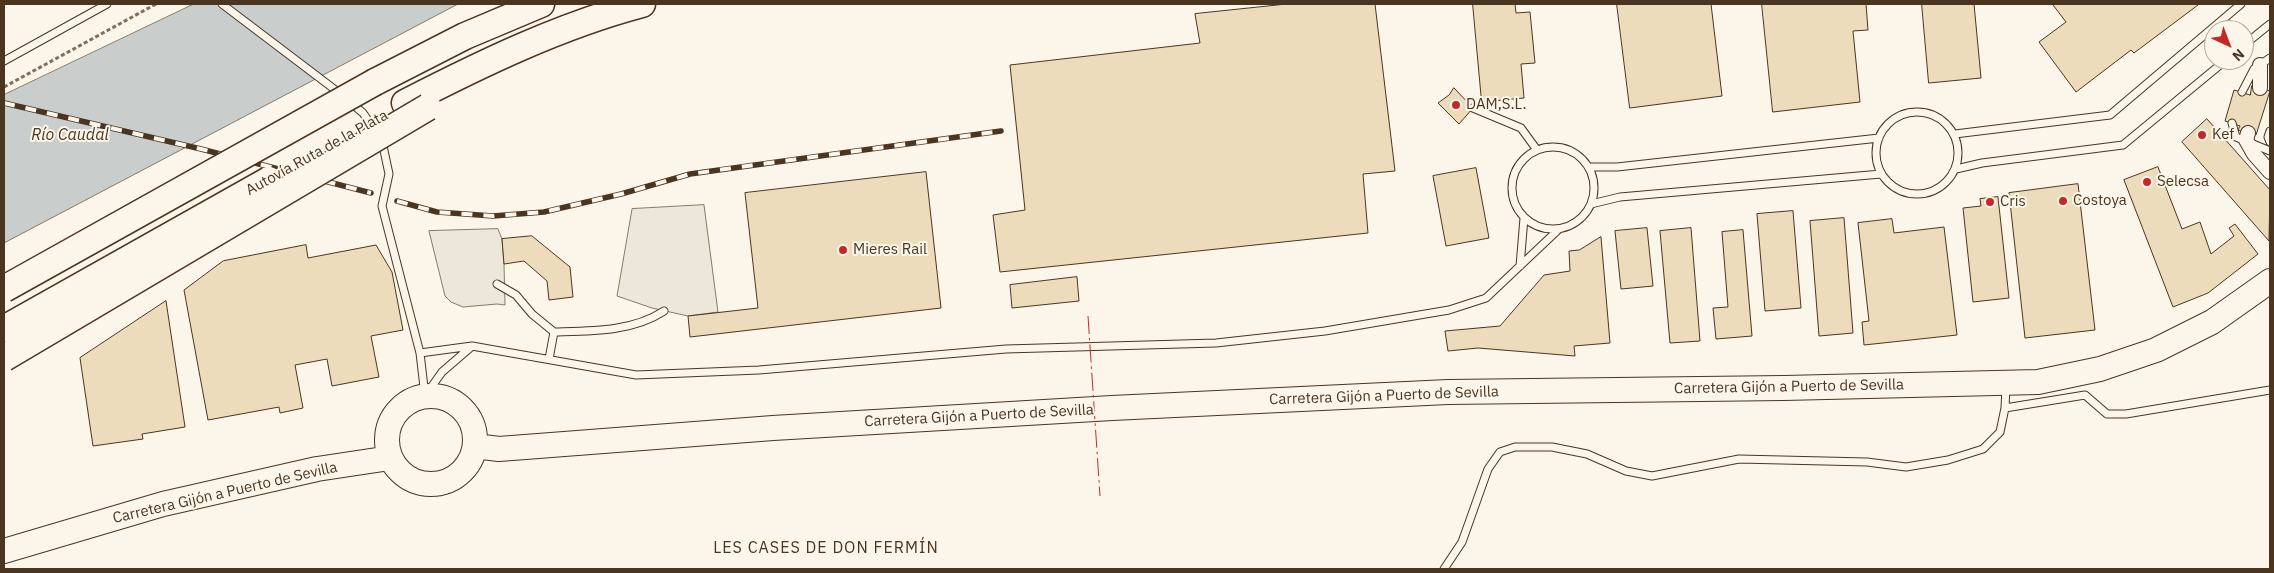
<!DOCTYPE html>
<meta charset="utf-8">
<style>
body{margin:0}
#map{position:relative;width:2274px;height:573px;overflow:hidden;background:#fbf6e9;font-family:"IBM Plex Sans",sans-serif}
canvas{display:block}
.frame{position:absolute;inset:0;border:5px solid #4a3520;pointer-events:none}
.north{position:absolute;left:2204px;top:20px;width:50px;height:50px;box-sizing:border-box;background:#fbf6e9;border:1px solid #b4a999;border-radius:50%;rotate:137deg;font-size:14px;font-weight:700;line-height:20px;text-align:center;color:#4a3520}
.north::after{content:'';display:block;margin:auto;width:18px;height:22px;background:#c62828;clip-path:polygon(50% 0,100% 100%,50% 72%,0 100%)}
</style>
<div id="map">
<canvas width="2274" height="573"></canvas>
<div class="frame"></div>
<div class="north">N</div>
</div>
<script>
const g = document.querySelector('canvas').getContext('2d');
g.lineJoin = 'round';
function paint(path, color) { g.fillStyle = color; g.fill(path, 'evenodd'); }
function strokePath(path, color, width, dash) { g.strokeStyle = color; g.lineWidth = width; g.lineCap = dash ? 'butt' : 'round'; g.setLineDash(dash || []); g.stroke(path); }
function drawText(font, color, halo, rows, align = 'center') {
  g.font = font + ' "IBM Plex Sans",sans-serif'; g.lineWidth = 4; g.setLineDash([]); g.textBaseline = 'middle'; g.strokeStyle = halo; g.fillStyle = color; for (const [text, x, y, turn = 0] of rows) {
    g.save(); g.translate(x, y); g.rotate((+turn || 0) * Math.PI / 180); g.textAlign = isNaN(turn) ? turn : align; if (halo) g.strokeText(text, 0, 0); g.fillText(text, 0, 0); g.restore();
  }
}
const parking = new Path2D(`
 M 704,205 L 718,312 L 688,316 L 652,308 L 617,296 L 632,209 Z
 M 498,229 L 502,239 L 504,264 L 505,305 L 497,304 L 463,307 L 451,302 L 445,296 L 429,231 Z`);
paint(parking, '#ede7d9');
strokePath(parking, '#887966', 1);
const water = new Path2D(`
 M 194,4 L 458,4 L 4,243 L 4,95 Z`);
paint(water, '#c9cecd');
strokePath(water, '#887966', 1);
const building = new Path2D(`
 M 1287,4 L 1375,4 L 1395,171 L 1363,174 L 1368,233 L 1000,272 L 993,215 L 1025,210 L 1010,65 L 1200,43 L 1195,14 Z
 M 1473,4 L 1515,4 L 1516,13 L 1530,12 L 1535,63 L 1521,64 L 1524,98 L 1482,102 Z
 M 1617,4 L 1711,4 L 1722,96 L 1630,108 Z
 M 1762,4 L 1866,4 L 1868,30 L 1853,31 L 1860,102 L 1773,112 Z
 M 1922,4 L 1974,4 L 1981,78 L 1929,83 Z
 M 2055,4 L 2197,4 L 2198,5 L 2134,53 L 2131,50 L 2076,92 L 2039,42 L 2066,22 L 2053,5 Z
 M 2252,86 L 2270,91 L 2256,135 L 2238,130 L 2240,126 L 2225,121 L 2234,90 L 2250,95 Z
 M 1454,88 L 1473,108 L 1459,124 L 1438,103 L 1449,95 Z
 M 2207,119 L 2270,190 L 2269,241 L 2182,142 Z
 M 2158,167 L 2182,229 L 2200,222 L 2211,254 L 2234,236 L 2229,228 L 2235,224 L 2258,254 L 2208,293 L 2173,307 L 2124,180 Z
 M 1476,168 L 1489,238 L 1446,246 L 1433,176 Z
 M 926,172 L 941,308 L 690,337 L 688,316 L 758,308 L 745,193 Z
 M 2078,184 L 2095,330 L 2025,338 L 2009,193 Z
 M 1998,197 L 2009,298 L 1973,302 L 1963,208 L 1981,206 L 1980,199 Z
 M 1793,211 L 1801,308 L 1765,311 L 1757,214 Z
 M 1844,218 L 1853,333 L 1819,336 L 1810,221 Z
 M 1892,219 L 1894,233 L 1944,227 L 1957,335 L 1864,345 L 1862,322 L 1869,321 L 1858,223 Z
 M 1647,228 L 1653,286 L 1621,289 L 1615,231 Z
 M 1691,228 L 1700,341 L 1670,343 L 1660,231 Z
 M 1743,230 L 1752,336 L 1716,339 L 1713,308 L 1728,307 L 1722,232 Z
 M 532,236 L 570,267 L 573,297 L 549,300 L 547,281 L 524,261 L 504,264 L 502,239 Z
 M 1601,237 L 1610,343 L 1574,346 L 1575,356 L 1478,348 L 1448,351 L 1445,331 L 1500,326 L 1544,275 L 1570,271 L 1569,251 L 1579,250 Z
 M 306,245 L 308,258 L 376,245 L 392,272 L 403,330 L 371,336 L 379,377 L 332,386 L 327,359 L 295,365 L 303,408 L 280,413 L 279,407 L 208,420 L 184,290 L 223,261 Z
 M 1077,277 L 1079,301 L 1012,308 L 1010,285 Z
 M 166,301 L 185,427 L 142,434 L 143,439 L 93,446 L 80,358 Z`);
paint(building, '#ecdcbc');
strokePath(building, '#4a3520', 1);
const service = new Path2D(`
 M 222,4 L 342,95
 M 2244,45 L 2270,24
 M 4,61 L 107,4
 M 2242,92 L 2254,69 L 2270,58
 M 350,102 L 363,113 L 376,132
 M 1473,108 L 1521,128 L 1537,150
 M1876 153a41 41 0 1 1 82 0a41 41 0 1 1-82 0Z
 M 2232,123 L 2236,137 L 2270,151
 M 2270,131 L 2268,137 L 2270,142
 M 1955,134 L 2110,115 L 2241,4
 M 382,141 L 389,174 L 382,206 L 420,353 L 425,396
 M1512 188a41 41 0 1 1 82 0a41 41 0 1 1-82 0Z
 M 1589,167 L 1617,167 L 1879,138
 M 1956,169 L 1982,163 L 2123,145 L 2226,60
 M 1591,204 L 1620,197 L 1881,174
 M 1520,266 L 1524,218
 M 497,284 L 516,295 L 532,314 L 554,332 L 549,359
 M 554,332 C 591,331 632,332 664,311
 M 420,353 L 472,346 L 636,375 L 759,370 L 1006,349 L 1216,343 L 1325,331 L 1449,310 L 1486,298 L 1558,230
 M 425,396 L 442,372 L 471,347
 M 2005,408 L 2085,395 L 2107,414 L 2126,414 L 2270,390
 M 1444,569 L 1462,542 L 1488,469 L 1500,452 L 1515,447 L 1552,447 L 1587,454 L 1626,471 L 1652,476 L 1739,459 L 1867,462 L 1906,467 L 1948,460 L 1983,449 L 2000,432 L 2005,408 L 2006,386`);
const minor = new Path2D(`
 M 2260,65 L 2260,88
 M 2248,133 L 2246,140 L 2254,154 L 2270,172`);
const trunk = new Path2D(`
 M387 440a44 44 0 1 1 88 0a44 44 0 1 1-88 0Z
 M 475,446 L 499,449 L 773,428 L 1112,408 L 1448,392 L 1784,388 L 2038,382 L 2100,369 L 2156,350 L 2212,322 L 2270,281
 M 4,551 L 163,504 L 317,469 L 390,458`);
const motorway = new Path2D(`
 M 375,82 L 465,36 L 541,4
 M 405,103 C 481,64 559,26 642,4`);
strokePath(service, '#4a3520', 9);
strokePath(minor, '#4a3520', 16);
strokePath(trunk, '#4a3520', 26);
strokePath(motorway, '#4a3520', 29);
strokePath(new Path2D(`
 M 4,87 L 156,4`), '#7f6f5c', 3, [4, 2.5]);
strokePath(service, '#fbf6e9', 7);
strokePath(minor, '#fbf6e9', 14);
strokePath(trunk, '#fbf6e9', 24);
strokePath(motorway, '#fbf6e9', 26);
const rail = new Path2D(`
 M 4,103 L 201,149 L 371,193
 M 397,201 L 437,212 L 493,216 L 544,212 L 621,194 L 690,174 L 1001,131`);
strokePath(rail, '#4a3520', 5.5);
strokePath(rail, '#fbf6e9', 4, [11]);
const motorwayBridge = new Path2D(`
 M 4,289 L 375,82
 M 4,329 L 269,180
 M 4,358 L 428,107`);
strokePath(motorwayBridge, '#4a3520', 29, []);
strokePath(motorwayBridge, '#fbf6e9', 26);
strokePath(new Path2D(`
 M 1088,316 L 1100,496`), '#c62828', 1, [18, 4, 2.5, 4]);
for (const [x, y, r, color] of [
 [1456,105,5,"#c62828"],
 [2202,135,5,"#c62828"],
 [2147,182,5,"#c62828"],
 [2063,201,5,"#c62828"],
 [1990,202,5,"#c62828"],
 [843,250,5,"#c62828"]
]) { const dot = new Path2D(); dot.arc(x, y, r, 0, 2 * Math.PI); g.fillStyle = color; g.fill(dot); strokePath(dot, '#fbf6e9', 2); }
drawText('15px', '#4a3520', '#fbf6e9', [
 ["DAM,S.L.",1466,105],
 ["Kef",2212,135],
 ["Selecsa",2157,182],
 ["Costoya",2073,201],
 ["Cris",2000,202],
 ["Mieres Rail",853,250]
], 'left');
drawText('15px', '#4a3520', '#fbf6e9', [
 ["Autovía Ruta de la Plata",317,153,-29],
 ["Carretera Gijón a Puerto de Sevilla",1789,387,-1],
 ["Carretera Gijón a Puerto de Sevilla",1384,396,-2],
 ["Carretera Gijón a Puerto de Sevilla",979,416,-3],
 ["Carretera Gijón a Puerto de Sevilla",225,493,-13]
]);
drawText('italic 16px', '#4a3520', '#fbf6e9', [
 ["Río Caudal",70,135]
]);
g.letterSpacing = '1px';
drawText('16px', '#4a3520', '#fbf6e9', [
 ["LES CASES DE DON FERMÍN",826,548]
]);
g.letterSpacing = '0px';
</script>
